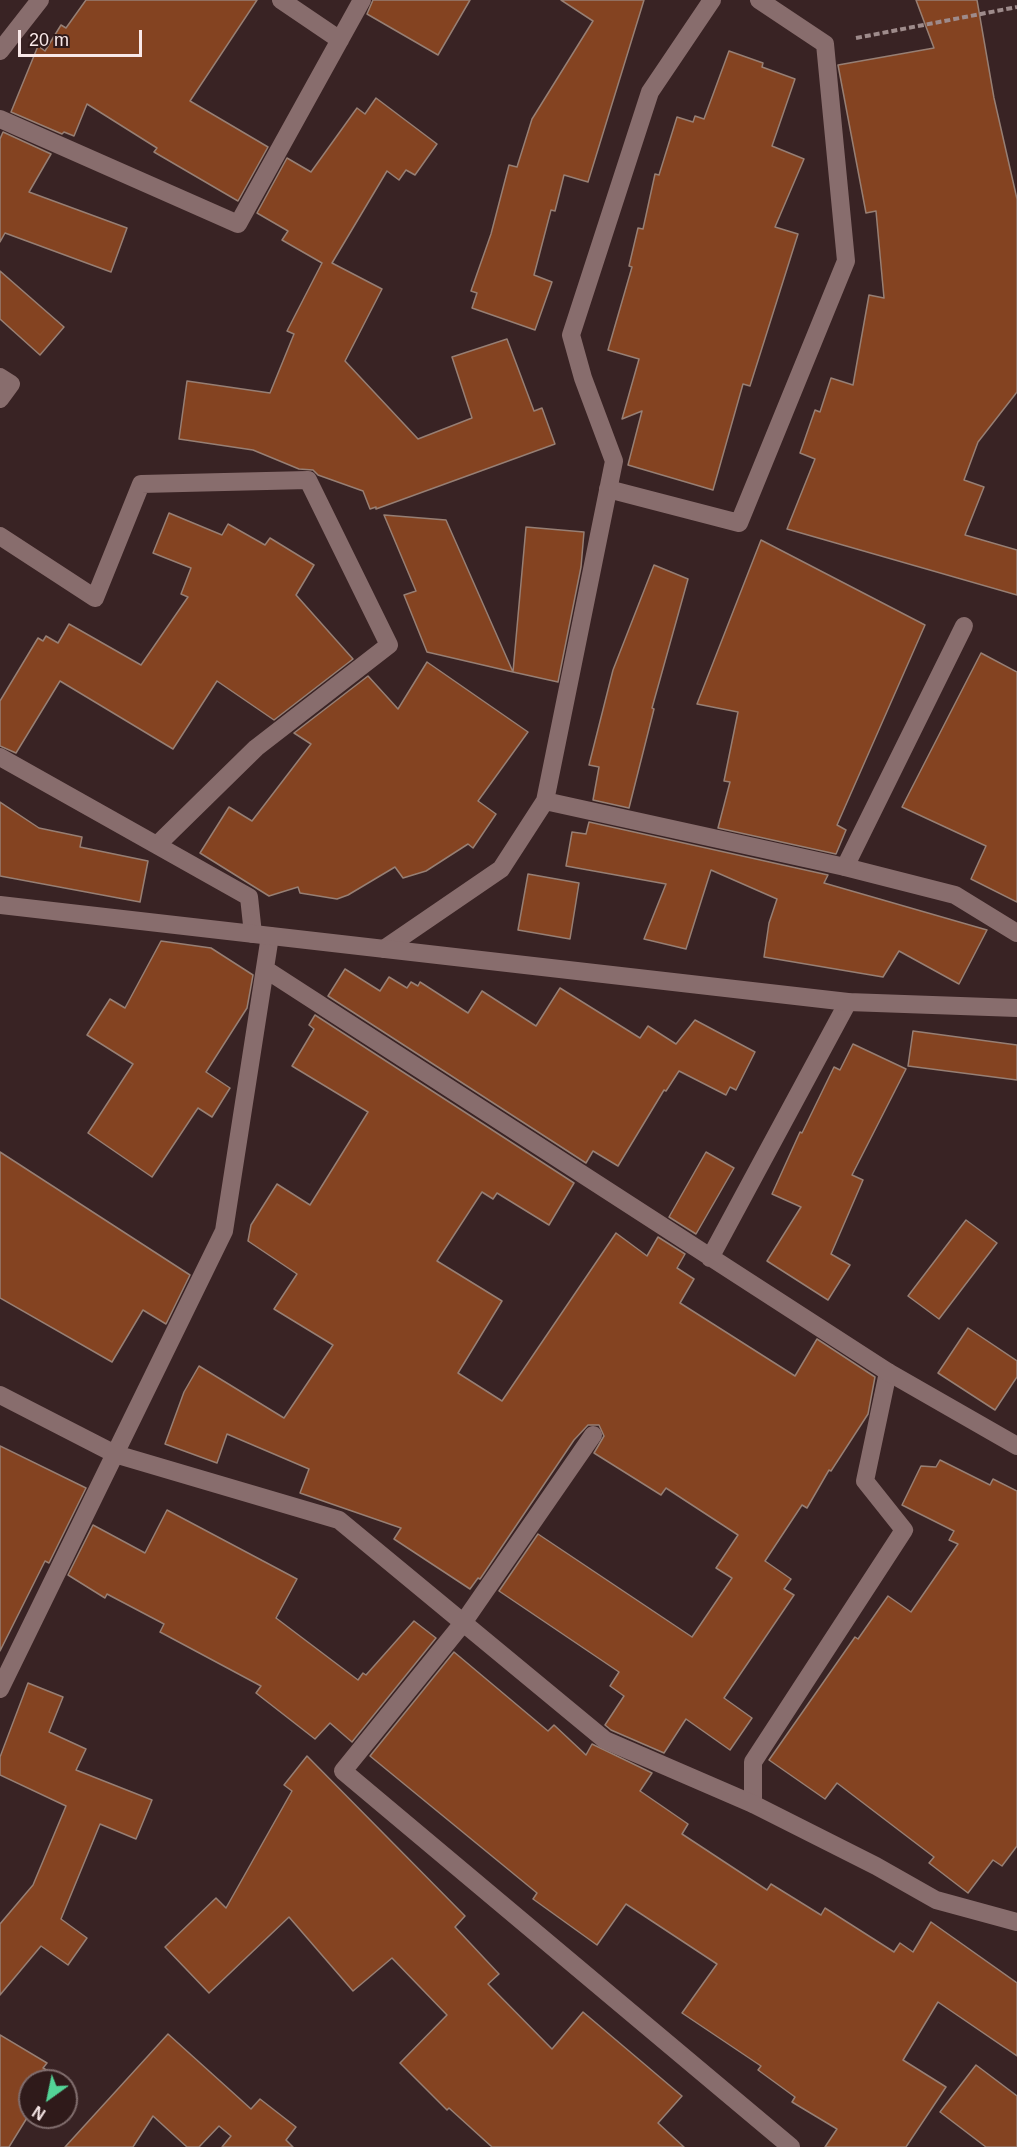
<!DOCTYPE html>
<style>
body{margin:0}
#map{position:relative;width:1017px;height:2147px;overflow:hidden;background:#392324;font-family:Helvetica,sans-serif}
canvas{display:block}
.north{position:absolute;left:18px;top:2069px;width:60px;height:60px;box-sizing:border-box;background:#2f1a1a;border:2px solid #806d6d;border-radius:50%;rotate:213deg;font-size:16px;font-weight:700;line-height:24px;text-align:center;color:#f9e9e9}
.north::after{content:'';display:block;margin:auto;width:21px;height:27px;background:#53d396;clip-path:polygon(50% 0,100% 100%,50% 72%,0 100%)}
.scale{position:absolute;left:18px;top:30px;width:124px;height:27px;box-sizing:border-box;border:3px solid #f9e9e9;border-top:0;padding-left:8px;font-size:18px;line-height:21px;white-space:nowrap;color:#f9e9e9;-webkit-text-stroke:4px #2f1a1a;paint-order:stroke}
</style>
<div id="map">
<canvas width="1017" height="2147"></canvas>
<div class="north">N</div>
<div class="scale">20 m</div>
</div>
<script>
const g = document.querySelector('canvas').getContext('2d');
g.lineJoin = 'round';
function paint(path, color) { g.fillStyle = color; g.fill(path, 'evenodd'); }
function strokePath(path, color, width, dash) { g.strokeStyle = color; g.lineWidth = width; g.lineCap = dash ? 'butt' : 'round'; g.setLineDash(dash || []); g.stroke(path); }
const building = new Path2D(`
 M 86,0 L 257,0 L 190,101 L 268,147 L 238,201 L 154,152 L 157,148 L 87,104 L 74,136 L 64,132 L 62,134 L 11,112 L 38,46 L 45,51 L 61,25 L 66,28 Z
 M 373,0 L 470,0 L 438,55 L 367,14 Z
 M 561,0 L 644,0 L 588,182 L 564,175 L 555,211 L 551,210 L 534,275 L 552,282 L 535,330 L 472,308 L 477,293 L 471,291 L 491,234 L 509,165 L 517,167 L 532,119 L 593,21 Z
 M 916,0 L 977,0 L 994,98 L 1017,199 L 1017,392 L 978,442 L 964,480 L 984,487 L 965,535 L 1017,550 L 1017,595 L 787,529 L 815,459 L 800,453 L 815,410 L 820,412 L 831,378 L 853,385 L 869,295 L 884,298 L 876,211 L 866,213 L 838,65 L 934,48 Z
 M 729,51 L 763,63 L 762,67 L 795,79 L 772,146 L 804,159 L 775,227 L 798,234 L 750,386 L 743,384 L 713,490 L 628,465 L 642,411 L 622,419 L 639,359 L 608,350 L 632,267 L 629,266 L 638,228 L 643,229 L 655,174 L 659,175 L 677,117 L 693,122 L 695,116 L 704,119 Z
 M 376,98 L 437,144 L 415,175 L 406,170 L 399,180 L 387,171 L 332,263 L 382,289 L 345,361 L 418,439 L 472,418 L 452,357 L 507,339 L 534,411 L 542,408 L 555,444 L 376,509 L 376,507 L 370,509 L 363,491 L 318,475 L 313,470 L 299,469 L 253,450 L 179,439 L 187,381 L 270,393 L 294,334 L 287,331 L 322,263 L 282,240 L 288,231 L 257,213 L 287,158 L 311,172 L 357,108 L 365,114 Z
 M 3,132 L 51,154 L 29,192 L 127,228 L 111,272 L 5,233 L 0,242 L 0,139 Z
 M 0,271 L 64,327 L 40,355 L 0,319 Z
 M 169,513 L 222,535 L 228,524 L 265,545 L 270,538 L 314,565 L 296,595 L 353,659 L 274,720 L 217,681 L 173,749 L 60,681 L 16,753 L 0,746 L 0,701 L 38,638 L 43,641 L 46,636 L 58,643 L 69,624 L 141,665 L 188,597 L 181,594 L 191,568 L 153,553 Z
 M 384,515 L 446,520 L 513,672 L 427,652 L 404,595 L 416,591 Z
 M 526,527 L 584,532 L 581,567 L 558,682 L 513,672 Z
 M 761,540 L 925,625 L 837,825 L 846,830 L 836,854 L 718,828 L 730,782 L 724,781 L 738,712 L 697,704 Z
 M 654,565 L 688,579 L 652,708 L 654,709 L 629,808 L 593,800 L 599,767 L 589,765 L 613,670 Z
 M 981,653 L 1017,672 L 1017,902 L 971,879 L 986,846 L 902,807 Z
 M 427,662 L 528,732 L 478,801 L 496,814 L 473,848 L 468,844 L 426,871 L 403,878 L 395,867 L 348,895 L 337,899 L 300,893 L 298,887 L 269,896 L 200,853 L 229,807 L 252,821 L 311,744 L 294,733 L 368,676 L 398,709 Z
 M 0,802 L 39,828 L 82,837 L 80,847 L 148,861 L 140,902 L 0,876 Z
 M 589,822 L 828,875 L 824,883 L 987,930 L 959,984 L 899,951 L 883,977 L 764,957 L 769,923 L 777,899 L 711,870 L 686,949 L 644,939 L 666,884 L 566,866 L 572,832 L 586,834 Z
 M 528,874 L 579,883 L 570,939 L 518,930 Z
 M 161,941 L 211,948 L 253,975 L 247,1008 L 206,1072 L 230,1088 L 212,1117 L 198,1108 L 152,1177 L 88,1133 L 133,1064 L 87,1035 L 110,999 L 125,1008 Z
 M 345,969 L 380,991 L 389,977 L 407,988 L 411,982 L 418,986 L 420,982 L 468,1013 L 482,991 L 536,1026 L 560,988 L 640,1038 L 648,1026 L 676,1044 L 695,1020 L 755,1052 L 736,1090 L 730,1087 L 726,1095 L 679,1071 L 666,1091 L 664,1090 L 618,1166 L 593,1151 L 586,1163 L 328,996 Z
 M 315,1015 L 574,1183 L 549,1225 L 497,1193 L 493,1199 L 482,1192 L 437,1261 L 502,1301 L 458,1373 L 502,1401 L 616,1233 L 647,1256 L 658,1237 L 685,1254 L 677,1268 L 694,1279 L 680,1303 L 795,1376 L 817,1339 L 875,1377 L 868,1414 L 831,1471 L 829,1470 L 807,1508 L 802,1505 L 765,1561 L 791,1579 L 784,1589 L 794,1595 L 724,1698 L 752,1718 L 730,1750 L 686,1719 L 664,1753 L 611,1730 L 605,1725 L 624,1696 L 610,1686 L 619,1672 L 499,1591 L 538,1534 L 692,1637 L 732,1578 L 716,1568 L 738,1535 L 666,1488 L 661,1495 L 594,1453 L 604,1436 L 599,1425 L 588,1425 L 574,1440 L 480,1579 L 478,1578 L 470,1589 L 394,1539 L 401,1528 L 300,1493 L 309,1469 L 227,1434 L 217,1463 L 165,1444 L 184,1392 L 199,1366 L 284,1418 L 333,1345 L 274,1309 L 297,1274 L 248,1241 L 251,1225 L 277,1184 L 310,1205 L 368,1112 L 292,1066 L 314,1029 L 309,1025 Z
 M 913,1031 L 1017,1045 L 1017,1080 L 908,1066 Z
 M 853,1044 L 906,1069 L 852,1175 L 863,1180 L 831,1254 L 850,1265 L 828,1300 L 767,1261 L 801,1207 L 772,1194 L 800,1132 L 802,1133 L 834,1067 L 840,1070 Z
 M 0,1152 L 190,1275 L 166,1324 L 143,1310 L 112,1362 L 0,1298 Z
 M 706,1152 L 734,1168 L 696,1234 L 669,1217 Z
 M 966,1220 L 997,1243 L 939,1319 L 908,1296 Z
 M 968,1328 L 1017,1361 L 1017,1377 L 995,1410 L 938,1373 Z
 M 0,1446 L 86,1488 L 49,1563 L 45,1561 L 0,1651 Z
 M 940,1460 L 990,1485 L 993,1479 L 1017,1491 L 1017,1846 L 1002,1866 L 993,1860 L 968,1893 L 929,1863 L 934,1857 L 837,1783 L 825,1799 L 769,1760 L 855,1637 L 858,1639 L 888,1596 L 911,1612 L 958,1544 L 949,1540 L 954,1531 L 902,1505 L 921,1466 L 936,1467 Z
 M 167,1510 L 297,1579 L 276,1618 L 358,1680 L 363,1673 L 366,1675 L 414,1621 L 436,1638 L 352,1742 L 330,1723 L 315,1739 L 256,1693 L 261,1686 L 160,1632 L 164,1624 L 107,1594 L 105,1598 L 68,1575 L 93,1525 L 145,1553 Z
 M 454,1652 L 548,1731 L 554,1725 L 586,1755 L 592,1744 L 652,1773 L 640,1791 L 688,1824 L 682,1834 L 767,1890 L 771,1884 L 821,1915 L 825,1908 L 894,1952 L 900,1943 L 913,1952 L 931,1922 L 1017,1983 L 1017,2056 L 938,2002 L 903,2060 L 946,2087 L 906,2147 L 825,2147 L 837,2129 L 792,2102 L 795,2097 L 758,2070 L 761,2066 L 682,2013 L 717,1964 L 626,1904 L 597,1945 L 533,1899 L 537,1893 L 370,1756 Z
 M 28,1683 L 63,1697 L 49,1732 L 86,1749 L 76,1770 L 152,1800 L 136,1839 L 100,1824 L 61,1919 L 87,1938 L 68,1965 L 41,1946 L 0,1995 L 0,1924 L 33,1885 L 66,1806 L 0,1775 L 0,1757 Z
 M 307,1756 L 465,1916 L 455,1927 L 499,1974 L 488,1984 L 552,2049 L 583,2012 L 682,2096 L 658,2123 L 684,2147 L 492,2147 L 449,2108 L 447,2110 L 400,2063 L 447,2015 L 392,1958 L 353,1991 L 289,1917 L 209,1993 L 165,1947 L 216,1898 L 226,1908 L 292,1791 L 284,1785 Z
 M 168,2034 L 251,2109 L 260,2099 L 296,2127 L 286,2140 L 293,2147 L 222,2147 L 231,2136 L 219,2126 L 199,2147 L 187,2147 L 153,2116 L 133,2147 L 65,2147 Z
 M 0,2035 L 47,2063 L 43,2068 L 53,2074 L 49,2081 L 30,2081 L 30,2113 L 9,2147 L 0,2147 Z
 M 976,2065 L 1017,2096 L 1017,2147 L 986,2147 L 940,2112 Z`);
paint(building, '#844321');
strokePath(building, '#977f74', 1.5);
strokePath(new Path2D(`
 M 856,38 L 1017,7`), '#9e8b8b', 4, [6, 3]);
strokePath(new Path2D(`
 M 845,867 L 964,626
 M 753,1804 L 753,1762 L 904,1530 L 865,1481 L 888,1372`), '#886d6d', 18);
strokePath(new Path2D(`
 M 281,0 L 340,40
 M 0,51 L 40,0
 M 0,119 L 238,224 L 362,0
 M 0,377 L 11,384 L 0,399
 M 608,489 L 739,523 L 846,261 L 825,44 L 759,0
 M 0,536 L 95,598 L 141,484 L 308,480 L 389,645 L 256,748 L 157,845
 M 0,757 L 249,897 L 253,934
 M 545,801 L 845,867 L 955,895 L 1017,933
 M 384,949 L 501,869 L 545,801 L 614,461 L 583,378 L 571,335 L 650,92 L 712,0
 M 265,969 L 888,1372 L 1017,1446
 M 710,1258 L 848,1002
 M 0,1395 L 115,1454 L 339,1520 L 605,1740 L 753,1804 L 876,1866 L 936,1900 L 1017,1922
 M 593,1435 L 463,1623 L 343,1771 L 791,2147
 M 0,1689 L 224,1231 L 270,936`), '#886d6d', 18);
strokePath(new Path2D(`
 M 0,905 L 848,1002 L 1017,1008`), '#886d6d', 18);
</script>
